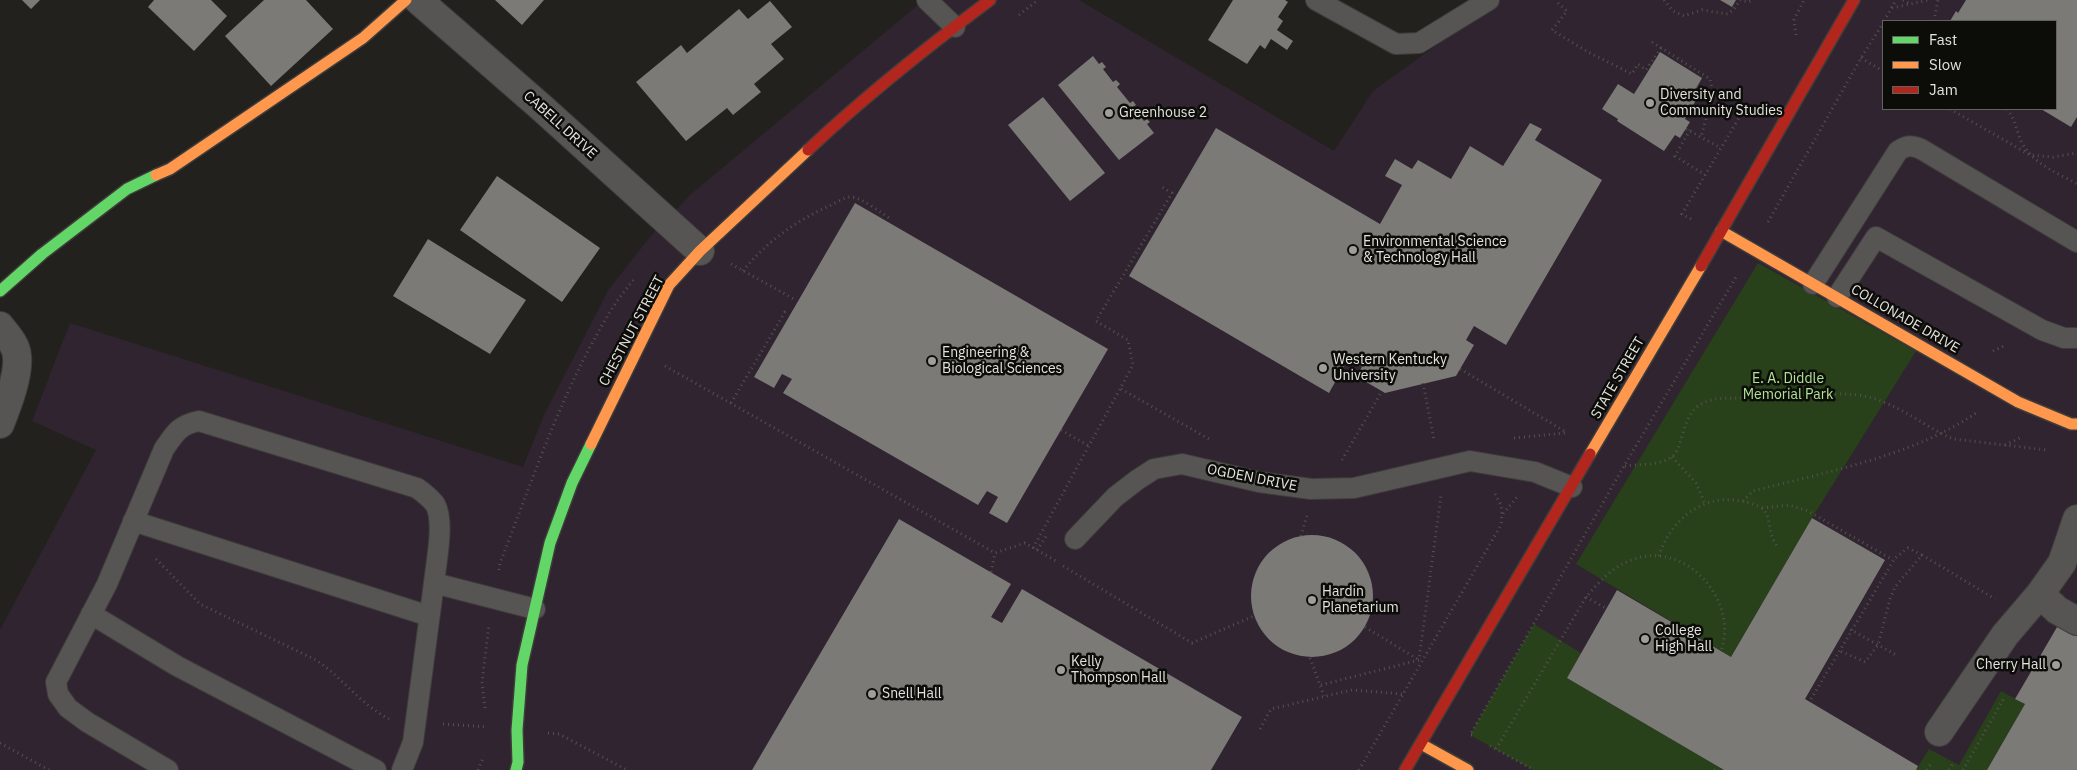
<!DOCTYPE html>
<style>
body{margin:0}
#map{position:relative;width:2077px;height:770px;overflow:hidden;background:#23211e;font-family:"IBM Plex Sans",sans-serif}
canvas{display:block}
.legend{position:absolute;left:1882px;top:20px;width:175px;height:90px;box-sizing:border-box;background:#0c0c09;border:1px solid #62625f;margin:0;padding:6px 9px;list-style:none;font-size:15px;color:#e4e2df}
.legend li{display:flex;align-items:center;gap:10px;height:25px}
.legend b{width:25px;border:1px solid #62625f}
</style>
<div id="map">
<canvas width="2077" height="770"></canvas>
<ul class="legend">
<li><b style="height:6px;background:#63d668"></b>Fast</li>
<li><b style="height:6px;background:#ff974d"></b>Slow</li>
<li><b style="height:6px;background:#b3261e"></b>Jam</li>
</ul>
</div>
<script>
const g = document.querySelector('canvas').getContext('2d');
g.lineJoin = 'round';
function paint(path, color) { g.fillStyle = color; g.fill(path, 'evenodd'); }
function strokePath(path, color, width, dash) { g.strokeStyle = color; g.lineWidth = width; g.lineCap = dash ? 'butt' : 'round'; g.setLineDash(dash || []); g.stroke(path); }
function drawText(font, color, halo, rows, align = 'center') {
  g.font = font + ' "IBM Plex Sans",sans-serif'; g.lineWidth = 5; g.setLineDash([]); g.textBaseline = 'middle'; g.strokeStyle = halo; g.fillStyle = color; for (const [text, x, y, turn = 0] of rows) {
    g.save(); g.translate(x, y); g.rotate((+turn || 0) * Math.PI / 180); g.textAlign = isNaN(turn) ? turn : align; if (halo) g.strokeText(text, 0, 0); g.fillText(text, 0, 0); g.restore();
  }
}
paint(new Path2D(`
 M 924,0 L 1079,0 L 1334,151 L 1373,91 L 1459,29 L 1493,0 L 2077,0 L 2077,770 L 0,770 L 0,630 L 96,450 L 32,421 L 70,323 L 523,467 L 545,413 L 609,289 L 650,237 L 690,195 ZM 1883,21 L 2056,21 L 2056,109 L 1883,109 Z`), '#2f242f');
paint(new Path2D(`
 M 1758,263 L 1916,351 L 1812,518 L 1731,657 L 1576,564 Z
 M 1534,624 L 1581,653 L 1567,678 L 1724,770 L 1533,770 L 1470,735 Z
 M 2001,691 L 2025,704 L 1987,770 L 1916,770 L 1929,749 L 1959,765 Z`), '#28411a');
paint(new Path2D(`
 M 22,0 L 40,0 L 31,9 Z
 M 154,0 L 211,0 L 227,16 L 194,51 L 148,7 Z
 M 264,0 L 306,0 L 333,29 L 271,86 L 225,36 Z
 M 495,0 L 544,0 L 522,25 Z
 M 1233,0 L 1285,0 L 1288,2 L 1278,17 L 1283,21 L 1277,30 L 1293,41 L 1287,50 L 1271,39 L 1265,49 L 1260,45 L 1247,64 L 1208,40 Z
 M 1720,0 L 1736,0 L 1732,7 Z
 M 1966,0 L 2077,0 L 2077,117 L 2071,127 L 2041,109 L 2056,109 L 2056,21 L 1950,21 L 1956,11 L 1958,13 Z
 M 770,1 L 792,27 L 771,44 L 784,59 L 754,84 L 761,92 L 733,115 L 727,108 L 686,141 L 636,82 L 681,45 L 687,53 L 739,9 L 748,19 Z
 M 1660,52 L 1702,78 L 1693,94 L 1698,97 L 1685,119 L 1690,122 L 1680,138 L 1675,135 L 1664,151 L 1617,121 L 1618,119 L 1602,109 L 1618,84 L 1634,94 Z
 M 1093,56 L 1099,64 L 1102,62 L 1106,67 L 1103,69 L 1113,82 L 1116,80 L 1120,84 L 1117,87 L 1130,103 L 1133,101 L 1136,105 L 1133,107 L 1144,121 L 1147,119 L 1150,122 L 1147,124 L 1154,133 L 1119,160 L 1058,85 Z
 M 1043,97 L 1105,173 L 1070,201 L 1008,125 Z
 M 1530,123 L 1542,129 L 1535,140 L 1602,180 L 1506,345 L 1474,326 L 1466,340 L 1474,345 L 1456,376 L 1385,393 L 1356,376 L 1362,367 L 1348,359 L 1329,393 L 1129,276 L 1216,128 L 1380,224 L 1402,185 L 1385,176 L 1395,159 L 1412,169 L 1418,160 L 1451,179 L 1470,146 L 1503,166 Z
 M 497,176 L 600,248 L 562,302 L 460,230 Z
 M 855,203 L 1108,349 L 1007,523 L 989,513 L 998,497 L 987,491 L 978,505 L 783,393 L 792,379 L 782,374 L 774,388 L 754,377 Z
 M 428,239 L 526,300 L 490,354 L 393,296 Z
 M 1812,518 L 1885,560 L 1805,699 L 1918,766 L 1916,770 L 1724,770 L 1567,678 L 1617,590 L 1731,657 Z
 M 899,519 L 1011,584 L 991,617 L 1002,623 L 1022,589 L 1242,717 L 1211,770 L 752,770 Z
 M1251 596a61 61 0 1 1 122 0a61 61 0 1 1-122 0Z
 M 2060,622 L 2077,632 L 2077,770 L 1987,770 L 2025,704 L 2015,699 Z`), '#7b7a77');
const lane = new Path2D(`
 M 927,0 L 955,27
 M 1316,0 L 1396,44 L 1419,43 L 1489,0
 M 1813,284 L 1898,151 C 1907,145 1912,145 1921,149 L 2077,242
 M 1837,297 L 1876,237 L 2042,330 L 2064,338 L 2077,338
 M 133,521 L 429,616
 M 1075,539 L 1115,497 L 1137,480 L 1154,469 L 1182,464 L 1259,482 L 1311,489 L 1354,488 L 1470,461 L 1535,472 L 1572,487
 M 91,614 L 177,666 L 376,770
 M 168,770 L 87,722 L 68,708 L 58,694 L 56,682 L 107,584 L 164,449 C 175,433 179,425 199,421 L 417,488 C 424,493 430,498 435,504 C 445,521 436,563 434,583 L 535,609
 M 402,770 L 413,742 L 434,583`);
const street = new Path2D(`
 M 418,0 L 542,108 L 700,251
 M 0,326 C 7,335 16,344 17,356 C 19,376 7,406 0,424
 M 2077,519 L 2062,563 L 2040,594 L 2057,610 L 2077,621
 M 1939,732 L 2005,635 L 2040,594`);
const fast = new Path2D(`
 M 0,291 L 42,254 L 127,189 L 156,175
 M 516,770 L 518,762 L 517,730 L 522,665 L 550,543 L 572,483 L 591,444`);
const slow = new Path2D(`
 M 156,175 L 170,169 L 363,38 L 406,0
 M 1721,231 L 2018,402 L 2071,424 L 2077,424
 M 591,444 L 669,285 L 700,251 L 808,150
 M 1590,454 L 1701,266
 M 1421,744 L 1468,770`);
const jam = new Path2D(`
 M 808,150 C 865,96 927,47 990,0
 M 1701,266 L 1854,0
 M 1405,770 L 1590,454`);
strokePath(lane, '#3f3d3b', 22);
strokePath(street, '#3f3d3b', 30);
strokePath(fast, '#3f3d3b', 14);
strokePath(slow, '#3f3d3b', 14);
strokePath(jam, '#3f3d3b', 14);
strokePath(new Path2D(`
 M 1664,0 L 1673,11 L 1684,16 L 1702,10 L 1728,14 L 1734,9 L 1740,0 L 1748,2 L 1753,0
 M 1903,0 L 1909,3
 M 1558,3 L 1567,11 L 1552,30 L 1588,52 L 1632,74 L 1638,64 L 1646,70 L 1661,48
 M 1892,8 L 1929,0
 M 1019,15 L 1038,0
 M 1884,21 L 1896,0
 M 1934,21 L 1938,0
 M 1796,35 L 1794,20 L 1804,0
 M 1652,42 L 1710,79 L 1713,94 L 1701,137
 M 1861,58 L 1883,71
 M 1697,86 L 1713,94
 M 1950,109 L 2030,155 L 2053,157 L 2077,153
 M 2007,109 C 2015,119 2016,130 2021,141 C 2031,163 2058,173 2077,184
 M 1686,129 L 1721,148
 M 1690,130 L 1675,156 L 1705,175
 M 1691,219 L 1682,214 L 1746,106 L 1755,111
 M 1768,222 L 1861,58 L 1883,23
 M 731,264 L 794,299
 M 743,271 C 766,242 796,221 829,206 C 836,203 844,197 851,197 C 861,197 883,214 892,220
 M 1993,351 L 2006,345
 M 665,366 L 995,553 L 1025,543 L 1056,561
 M 1460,369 L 1566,432
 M 1423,383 L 1434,440
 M 1121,389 L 1209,439
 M 731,403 L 785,312 L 788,313
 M 1061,430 L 1089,446
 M 1514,438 L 1565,433
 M 2005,445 L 2020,438
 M 1672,457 L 1696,483 L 1705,504
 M 1342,460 L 1382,391
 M 1625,466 C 1639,464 1657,466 1670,458 C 1684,450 1680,420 1698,406 C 1702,403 1710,400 1716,399 C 1737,397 1759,399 1781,398 C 1808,397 1837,391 1864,396 C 1898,403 1923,426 1953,439 L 2047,450
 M 1495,494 L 1501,505 L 1502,515
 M 1743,501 L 1753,491 C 1826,472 1913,456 1976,413
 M 1762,508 L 1789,505 L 1808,511 L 1893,560
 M 1301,536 L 1307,515
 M 1033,548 L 1133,365 L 1128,340 L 1096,321 L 1172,193 L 1160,186
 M 1037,550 L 1047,535
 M 1922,555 L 1995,599
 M 1659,556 C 1670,521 1702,493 1741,501 C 1747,502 1758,505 1763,509 C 1773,520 1766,534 1779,548
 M 156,559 L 200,604 L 316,660 C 343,678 360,704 389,719
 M 1063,566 L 1192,643 L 1254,616
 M 499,570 L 500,563 C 533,479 562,390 610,312 C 617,300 626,289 635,278
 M 991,572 L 995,553
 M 1586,597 L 1607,609
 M 1365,627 L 1419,660
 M 1846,627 L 1896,655
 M 1310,658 L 1324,696
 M 1321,685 L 1419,660 L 1441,495
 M 1811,699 L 1895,558 L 1908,548 L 1922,555 L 1895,587 L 1890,599 L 1878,645 L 1865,662 L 1840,651
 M 485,708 L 482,682 L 489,625
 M 443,724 L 487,727
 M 1260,729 L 1271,709 L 1352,690 L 1403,694
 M 548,733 L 559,734 L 627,770
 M 1472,735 L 1470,735 L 1624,466 L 1736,277
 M 0,743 L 49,770
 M 1490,746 L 1534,770
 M 1496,749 L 1586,597 C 1600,581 1613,566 1634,559 C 1687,541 1739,601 1721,651
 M 478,770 L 484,756
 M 1359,770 L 1501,525 L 1502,515 L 1517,497
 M 1714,770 L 1717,770
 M 1927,770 L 1932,762
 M 1949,770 L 1954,762
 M 1963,770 L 2004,698`), '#535250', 3, [1, 4]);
strokePath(lane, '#565553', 20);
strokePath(street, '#565553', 28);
strokePath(fast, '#63d668', 11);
strokePath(slow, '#ff974d', 11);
strokePath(jam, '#b3261e', 11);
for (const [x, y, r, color] of [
 [1650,103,5,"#a09e9b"],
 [1109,113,5,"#a09e9b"],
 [1353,250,5,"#a09e9b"],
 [932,361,5,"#a09e9b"],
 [1323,368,5,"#a09e9b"],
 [1312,600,5,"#a09e9b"],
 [1645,639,5,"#a09e9b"],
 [2056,665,5,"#a09e9b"],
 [1061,670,5,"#a09e9b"],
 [872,694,5,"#a09e9b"]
]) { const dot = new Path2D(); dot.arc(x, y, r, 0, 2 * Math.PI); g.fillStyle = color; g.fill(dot); strokePath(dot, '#0c0c09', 2); }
drawText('14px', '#e4e2df', '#0c0c09', [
 ["Diversity and",1660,95],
 ["Community Studies",1660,111],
 ["Greenhouse 2",1119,113],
 ["Environmental Science",1363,242],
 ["& Technology Hall",1363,258],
 ["Engineering &",942,353],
 ["Biological Sciences",942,369],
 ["Western Kentucky",1333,360],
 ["University",1333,376],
 ["Hardin",1322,592],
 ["Planetarium",1322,608],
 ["College",1655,631],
 ["High Hall",1655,647],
 ["Kelly",1071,662],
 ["Thompson Hall",1071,678],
 ["Cherry Hall",2046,665,"right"],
 ["Snell Hall",882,694]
], 'left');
drawText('14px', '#e4e2df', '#0c0c09', [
 ["CABELL DRIVE",560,125,42],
 ["COLLONADE DRIVE",1905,319,30],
 ["CHESTNUT STREET",632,331,-62],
 ["STATE STREET",1618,378,-60],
 ["OGDEN DRIVE",1252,478,11]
]);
drawText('14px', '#afe395', '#0c0c09', [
 ["E. A. Diddle",1788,379],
 ["Memorial Park",1788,395]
]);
</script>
